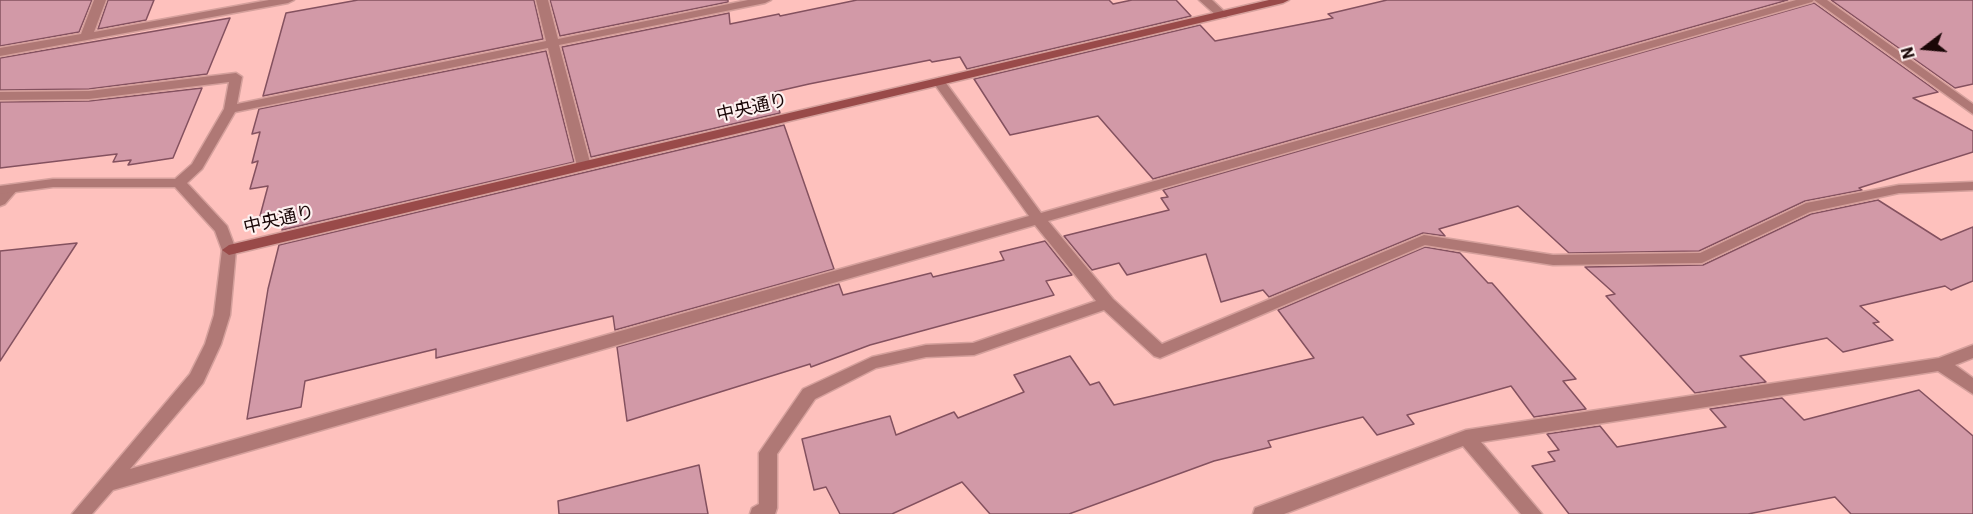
<!DOCTYPE html>
<meta charset="utf-8">
<style>
body{margin:0}
#map{position:relative;width:1973px;height:514px;overflow:hidden;background:#fec1bd;font-family:"IBM Plex Sans",sans-serif}
canvas{display:block}
.north{position:absolute;left:1895px;top:18px;width:60px;height:60px;-webkit-text-stroke:4px #fdf0ef;paint-order:stroke;rotate:254deg;font-size:16px;font-weight:700;line-height:24px;text-align:center;color:#1a0707}
.north::after{content:'';display:block;margin:auto;width:21px;height:27px;background:#1a0707;clip-path:polygon(50% 0,100% 100%,50% 72%,0 100%)}
</style>
<div id="map">
<canvas width="1973" height="514"></canvas>
<div class="north">N</div>
</div>
<script>
const g = document.querySelector('canvas').getContext('2d');
g.lineJoin = 'round';
function paint(path, color) { g.fillStyle = color; g.fill(path, 'evenodd'); }
function strokePath(path, color, width, dash) { g.strokeStyle = color; g.lineWidth = width; g.lineCap = dash ? 'butt' : 'round'; g.setLineDash(dash || []); g.stroke(path); }
function drawText(font, color, halo, rows, align = 'center') {
  g.font = font + ' "IBM Plex Sans","Noto Sans JP",sans-serif'; g.lineWidth = 4.5; g.setLineDash([]); g.textBaseline = 'middle'; g.strokeStyle = halo; g.fillStyle = color; for (const [text, x, y, turn = 0] of rows) {
    g.save(); g.translate(x, y); g.rotate((+turn || 0) * Math.PI / 180); g.textAlign = isNaN(turn) ? turn : align; if (halo) g.strokeText(text, 0, 0); g.fillText(text, 0, 0); g.restore();
  }
}
const building = new Path2D(`
 M 0,0 L 92,0 L 79,32 L 0,46 Z
 M 108,0 L 154,0 L 146,20 L 98,29 Z
 M 358,0 L 534,0 L 543,39 L 263,96 L 286,13 Z
 M 550,0 L 728,0 L 728,2 L 560,36 Z
 M 857,0 L 1109,0 L 1113,4 L 1132,0 L 1176,0 L 1191,16 L 967,69 L 960,57 L 932,62 L 930,60 L 809,84 L 774,92 L 780,113 L 591,157 L 562,47 L 729,13 L 730,24 L 779,14 L 780,16 Z
 M 1387,0 L 1788,0 L 1153,179 L 1098,116 L 1010,135 L 974,79 L 1200,25 L 1215,41 L 1333,18 L 1328,14 Z
 M 1831,0 L 1973,0 L 1973,84 L 1955,88 Z
 M 1814,3 L 1938,92 L 1913,98 L 1973,131 L 1973,152 L 1859,188 L 1862,190 L 1805,201 L 1699,251 L 1569,253 L 1518,206 L 1439,229 L 1445,236 L 1423,233 L 1269,297 L 1263,290 L 1221,302 L 1206,254 L 1127,275 L 1119,263 L 1092,270 L 1064,236 L 1169,210 L 1161,198 L 1168,197 L 1163,190 Z
 M 230,18 L 207,74 L 89,89 L 0,90 L 0,58 Z
 M 546,51 L 574,162 L 282,230 L 286,215 L 274,217 L 275,214 L 260,216 L 268,186 L 250,189 L 258,161 L 252,163 L 260,132 L 252,134 L 259,109 Z
 M 202,88 L 173,158 L 128,165 L 131,160 L 113,162 L 117,154 L 0,168 L 0,102 L 89,101 Z
 M 784,125 L 834,269 L 615,330 L 613,316 L 436,358 L 436,349 L 305,381 L 301,407 L 247,419 L 268,289 L 279,245 Z
 M 1878,200 L 1941,240 L 1973,227 L 1973,281 L 1951,290 L 1945,286 L 1860,306 L 1879,322 L 1873,323 L 1893,340 L 1843,352 L 1827,338 L 1740,356 L 1766,382 L 1695,393 L 1606,296 L 1615,294 L 1585,267 L 1703,265 L 1811,214 Z
 M 1045,241 L 1072,275 L 1046,281 L 1054,295 L 870,345 L 811,367 L 810,364 L 627,421 L 617,347 L 839,284 L 843,295 L 931,273 L 933,277 L 1004,260 L 1000,252 Z
 M 77,243 L 0,361 L 0,251 Z
 M 1425,247 L 1460,253 L 1488,283 L 1492,283 L 1576,379 L 1563,381 L 1586,409 L 1534,417 L 1511,386 L 1407,415 L 1414,424 L 1377,435 L 1363,417 L 1268,441 L 1271,447 L 1214,461 L 1069,514 L 990,514 L 962,482 L 892,514 L 840,514 L 826,487 L 814,490 L 802,439 L 890,416 L 896,435 L 954,412 L 958,418 L 1024,392 L 1014,375 L 1070,356 L 1090,385 L 1099,382 L 1114,405 L 1314,358 L 1278,310 Z
 M 1919,390 L 1973,436 L 1973,514 L 1851,514 L 1835,497 L 1748,514 L 1569,514 L 1532,466 L 1555,461 L 1548,452 L 1559,450 L 1547,434 L 1600,426 L 1617,447 L 1726,427 L 1710,409 L 1782,398 L 1804,420 Z
 M 699,465 L 708,514 L 559,514 L 558,501 Z`);
paint(building, '#d299a7');
strokePath(building, '#84515f', 1.5);
const lane = new Path2D(`
 M 11,185 L 18,189 L 5,204 L 0,206 L 0,192 L 6,186 Z`);
const street = new Path2D(`
 M 94,0 L 106,0 L 94,32 L 269,0 L 294,0 L 288,3 L 0,56 L 0,48 L 81,34 Z
 M 536,0 L 548,0 L 558,39 L 748,0 L 771,0 L 765,3 L 559,45 L 591,166 L 584,170 L 577,166 L 548,48 L 235,112 L 202,169 L 187,183 L 227,226 L 236,250 L 230,315 L 221,344 L 203,383 L 130,469 L 1029,216 L 933,82 L 939,78 L 943,79 L 1041,213 L 1796,0 L 1814,0 L 1812,2 L 1048,221 L 1113,299 L 1162,344 L 1424,235 L 1553,255 L 1700,253 L 1806,203 L 1899,185 L 1973,182 L 1973,190 L 1899,193 L 1810,212 L 1702,263 L 1553,265 L 1425,245 L 1160,358 L 1154,356 L 1104,310 L 974,355 L 926,357 L 876,368 L 815,399 L 777,454 L 777,508 L 775,514 L 750,514 L 752,508 L 759,504 L 759,453 L 803,389 L 872,357 L 926,345 L 973,343 L 1096,301 L 1035,225 L 113,490 L 92,514 L 72,514 L 190,374 L 205,344 L 214,315 L 222,250 L 215,231 L 175,187 L 53,187 L 0,194 L 0,186 L 53,179 L 175,179 L 192,164 L 224,109 L 229,82 L 89,99 L 0,100 L 0,92 L 89,91 L 236,73 L 242,77 L 237,104 L 546,41 Z
 M 1199,0 L 1212,0 L 1228,15 L 1226,17 L 1218,17 Z
 M 1814,0 L 1827,0 L 1973,104 L 1973,114 Z
 M 1973,345 L 1973,358 L 1955,365 L 1973,378 L 1973,394 L 1938,371 L 1481,442 L 1542,514 L 1521,514 L 1463,446 L 1284,514 L 1253,514 L 1255,508 L 1466,430 L 1939,358 Z`);
const secondary = new Path2D(`
 M 1269,0 L 1289,0 L 1283,3 L 229,255 L 222,250 L 229,245 Z`);
strokePath(lane, '#d5a09c', 3);
strokePath(street, '#d5a09c', 3);
strokePath(secondary, '#d5a09c', 3);
paint(lane, '#af7875');
paint(street, '#af7875');
paint(secondary, '#994a49');
drawText('18px', '#1a0707', '#fdf0ef', [
 ["中央通り",752,108,-13],
 ["中央通り",279,220,-13]
]);
</script>
